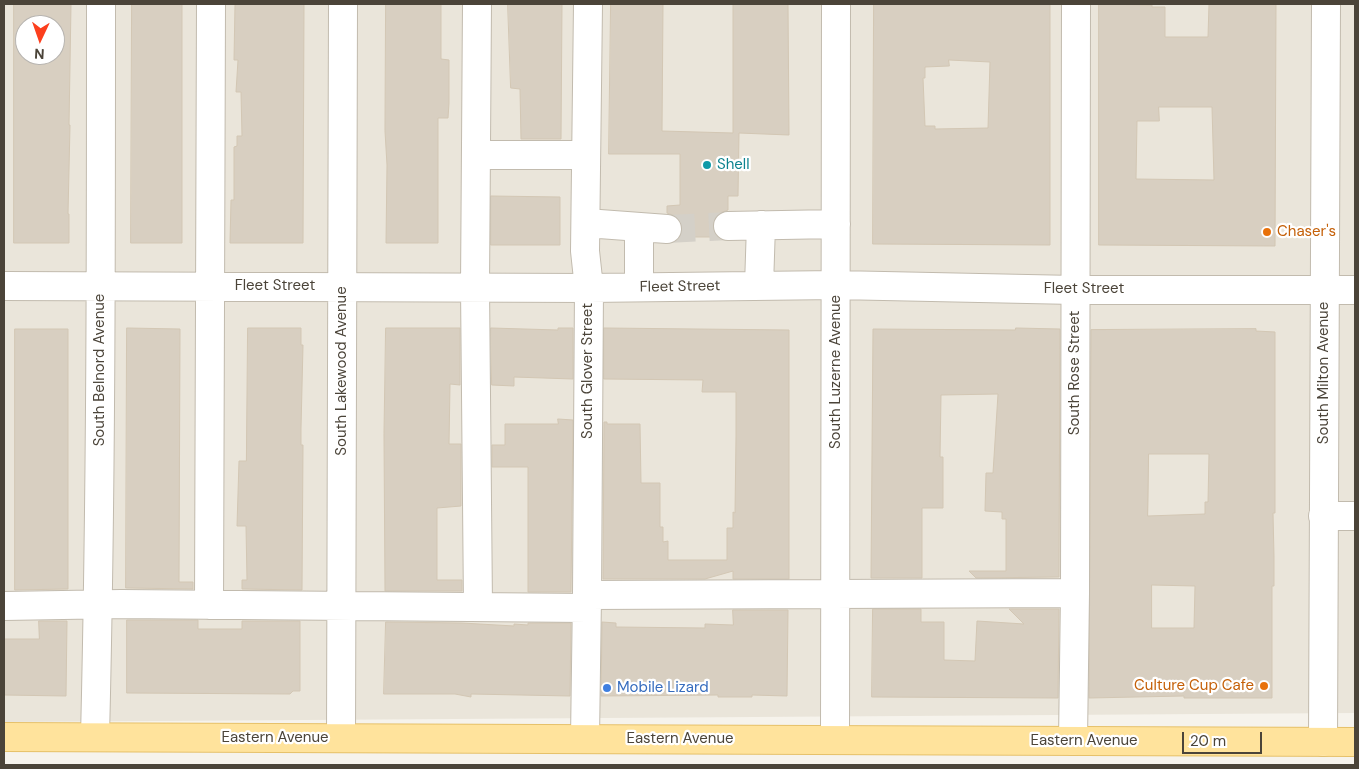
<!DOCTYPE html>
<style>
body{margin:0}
#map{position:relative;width:1359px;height:769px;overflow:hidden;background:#f6f3ec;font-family:"DM Sans",sans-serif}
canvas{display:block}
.frame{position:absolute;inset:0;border:5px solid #4b4439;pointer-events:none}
.north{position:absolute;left:15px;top:15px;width:50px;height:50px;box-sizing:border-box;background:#fff;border:1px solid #b7b4b0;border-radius:50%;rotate:183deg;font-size:14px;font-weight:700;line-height:20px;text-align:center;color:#4b4439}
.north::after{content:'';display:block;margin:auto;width:18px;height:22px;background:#fc3f1d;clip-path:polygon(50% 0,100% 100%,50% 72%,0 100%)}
.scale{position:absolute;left:1182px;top:732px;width:80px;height:22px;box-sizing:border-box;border:2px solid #4b4439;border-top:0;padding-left:6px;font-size:15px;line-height:18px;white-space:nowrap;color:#4b4439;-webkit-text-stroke:4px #fff;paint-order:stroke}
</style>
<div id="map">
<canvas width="1359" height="769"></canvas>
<div class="frame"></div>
<div class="north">N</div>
<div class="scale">20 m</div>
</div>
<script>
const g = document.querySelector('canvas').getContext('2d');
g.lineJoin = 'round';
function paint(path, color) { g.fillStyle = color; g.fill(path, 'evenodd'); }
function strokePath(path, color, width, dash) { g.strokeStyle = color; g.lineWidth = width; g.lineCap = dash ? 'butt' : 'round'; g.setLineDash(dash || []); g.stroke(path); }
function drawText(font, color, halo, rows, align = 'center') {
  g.font = font + ' "DM Sans",sans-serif'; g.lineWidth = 4.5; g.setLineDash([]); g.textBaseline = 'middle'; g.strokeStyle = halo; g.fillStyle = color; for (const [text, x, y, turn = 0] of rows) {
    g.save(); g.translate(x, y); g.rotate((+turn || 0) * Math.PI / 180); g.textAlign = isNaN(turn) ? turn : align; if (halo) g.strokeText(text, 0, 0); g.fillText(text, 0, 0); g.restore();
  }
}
paint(new Path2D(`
 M 4,4 L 1355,4 L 1355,713 L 4,722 ZM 25,25 L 55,25 L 55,55 L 25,55 Z`), '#eae5da');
const building = new Path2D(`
 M 14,4 L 71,4 L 69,125 L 70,125 L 68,214 L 69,214 L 69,243 L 14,243 ZM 25,25 L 55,25 L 55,55 L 25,55 Z
 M 132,4 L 182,4 L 182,243 L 131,243 Z
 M 250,4 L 304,4 L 303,243 L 230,243 L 231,200 L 234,200 L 234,147 L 237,146 L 237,136 L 242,136 L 241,92 L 236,92 L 238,60 L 234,60 L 235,5 Z
 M 386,4 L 441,4 L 441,59 L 449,60 L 449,103 L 448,118 L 438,118 L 438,243 L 386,243 L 387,165 L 385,131 Z
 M 508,4 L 562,4 L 561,139 L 521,139 L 520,89 L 511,88 Z
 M 611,4 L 663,4 L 662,131 L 733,133 L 733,4 L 788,4 L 789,135 L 739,133 L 738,196 L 728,196 L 728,210 L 720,213 L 714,219 L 712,227 L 714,234 L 718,237 L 680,237 L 683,230 L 681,222 L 675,216 L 667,213 L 667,206 L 680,205 L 680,154 L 609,154 Z
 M 874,4 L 1050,4 L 1050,245 L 873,244 ZM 949,60 L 990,62 L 988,128 L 935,129 L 935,126 L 925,126 L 923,78 L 925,78 L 925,67 L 949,66 Z
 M 1099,4 L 1152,5 L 1152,7 L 1165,7 L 1165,37 L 1208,37 L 1209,4 L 1276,4 L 1275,246 L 1099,245 ZM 1159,107 L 1212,107 L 1214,180 L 1136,179 L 1137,121 L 1159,121 Z
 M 491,196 L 560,197 L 560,245 L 491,245 Z
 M 127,328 L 180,329 L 179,582 L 193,582 L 193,589 L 126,588 Z
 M 248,328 L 301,328 L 301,345 L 303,345 L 301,428 L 301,445 L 303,445 L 302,590 L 242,589 L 242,580 L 247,580 L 246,526 L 237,526 L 239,461 L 246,461 Z
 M 386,328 L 460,328 L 460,385 L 450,384 L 449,444 L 461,444 L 461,506 L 437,508 L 437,580 L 462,580 L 462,591 L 385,591 L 384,434 Z
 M 491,328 L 558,330 L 558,328 L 573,328 L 573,379 L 514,377 L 514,386 L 492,385 Z
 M 604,328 L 789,330 L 789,579 L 733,579 L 733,571 L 705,579 L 603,579 L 604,422 L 607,422 L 607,424 L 640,424 L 641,483 L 660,483 L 660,527 L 663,527 L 663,542 L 668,541 L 668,560 L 727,560 L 727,528 L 733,528 L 733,512 L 735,513 L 736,437 L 736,392 L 702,392 L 703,380 L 604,379 Z
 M 1016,328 L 1060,329 L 1059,577 L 976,578 L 969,571 L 1006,571 L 1006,519 L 1002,519 L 1002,512 L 985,511 L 986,473 L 993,473 L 998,394 L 941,395 L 940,457 L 943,457 L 943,508 L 922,508 L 922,578 L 871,578 L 873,329 L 1015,330 Z
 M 15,329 L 68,329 L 68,589 L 15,590 Z
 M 1256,329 L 1256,331 L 1275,332 L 1275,513 L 1273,513 L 1274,557 L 1274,586 L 1272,586 L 1272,698 L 1184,698 L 1184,696 L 1089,698 L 1091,330 ZM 1149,454 L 1209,454 L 1208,502 L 1205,502 L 1205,514 L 1148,516 ZM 1152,585 L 1195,586 L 1194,628 L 1152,628 Z
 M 558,419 L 573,420 L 571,592 L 528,592 L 528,467 L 492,467 L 492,445 L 505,445 L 505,424 L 558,424 Z
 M 873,609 L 921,609 L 921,622 L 944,622 L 944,660 L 975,661 L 977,621 L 1024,624 L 1009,609 L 1059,609 L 1058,698 L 872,697 Z
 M 733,610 L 788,610 L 787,696 L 752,695 L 752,697 L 718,697 L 718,695 L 601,696 L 602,622 L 616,623 L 616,627 L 705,628 L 705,624 L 733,625 Z
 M 127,620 L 198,620 L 198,629 L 242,629 L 242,621 L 300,621 L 300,691 L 293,691 L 290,694 L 127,693 Z
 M 39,621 L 67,621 L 66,696 L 4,695 L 4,639 L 39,639 Z
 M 386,622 L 462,623 L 514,626 L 514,624 L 528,625 L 528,623 L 571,623 L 570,696 L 471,694 L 471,697 L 455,694 L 384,694 Z`);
paint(building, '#d8cfc1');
strokePath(building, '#d3c7b4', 1);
strokePath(new Path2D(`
 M 667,229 L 728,226`), '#d4d0c8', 28, [28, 14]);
const minor = new Path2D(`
 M 477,4 L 475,287 L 478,607
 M 476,155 L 586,155
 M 586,223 L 667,229
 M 728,226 L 836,224
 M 4,286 L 589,288 L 836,285 L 1075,290 L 1355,290
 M 759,286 L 761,225
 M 639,287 L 639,228
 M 1323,516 L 1355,516
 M 587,595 L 1075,593
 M 209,605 L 211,4
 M 4,606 L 121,604 L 587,608
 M 95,737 C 101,493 101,248 101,4
 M 341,738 L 343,4
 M 585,739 L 587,595 L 589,288 L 585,251 L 588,4
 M 835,740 L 836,4
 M 1073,741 L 1075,593 L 1076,4
 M 1323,742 L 1326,4`);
const major = new Path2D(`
 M 4,737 L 1355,742`);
strokePath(minor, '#c2bbae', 30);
strokePath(major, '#e6c16a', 30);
strokePath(minor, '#fff', 28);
strokePath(major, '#ffe39c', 28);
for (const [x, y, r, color] of [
 [707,165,5,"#0f9aa8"],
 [1267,232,5,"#e8710a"],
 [1264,686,5,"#e8710a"],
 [607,688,5,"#3f7fe0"]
]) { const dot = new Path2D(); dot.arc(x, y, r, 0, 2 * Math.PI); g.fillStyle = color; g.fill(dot); strokePath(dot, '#fff', 2); }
drawText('15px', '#0d838f', '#fff', [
 ["Shell",717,165]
], 'left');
drawText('15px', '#c56008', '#fff', [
 ["Chaser's",1277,232],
 ["Culture Cup Cafe",1254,686,"right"]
], 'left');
drawText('15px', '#4b4439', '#fff', [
 ["Fleet Street",275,286],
 ["Fleet Street",680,287,-1],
 ["Fleet Street",1084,289],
 ["South Belnord Avenue",100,370,-90],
 ["South Lakewood Avenue",342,371,-90],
 ["South Glover Street",588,371,-90],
 ["South Luzerne Avenue",836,372,-90],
 ["South Rose Street",1075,373,-90],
 ["South Milton Avenue",1324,373,-90],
 ["Eastern Avenue",275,738],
 ["Eastern Avenue",680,739],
 ["Eastern Avenue",1084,741]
]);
drawText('15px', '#366cbe', '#fff', [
 ["Mobile Lizard",617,688]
], 'left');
</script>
